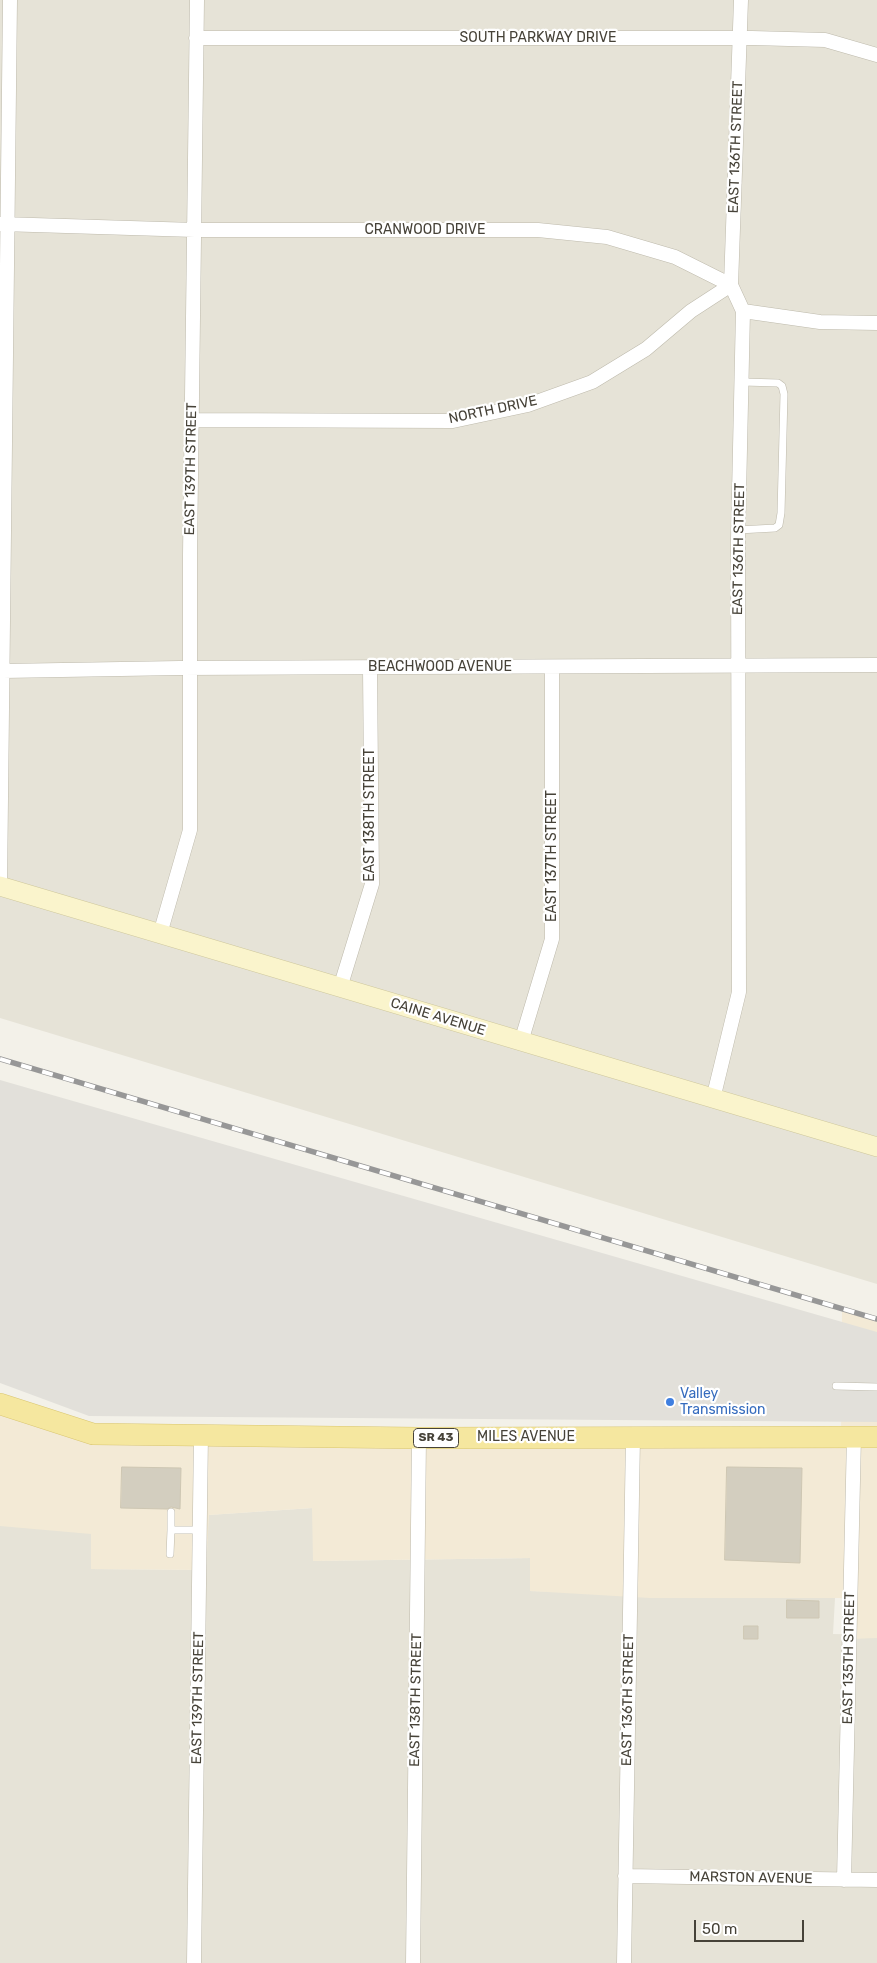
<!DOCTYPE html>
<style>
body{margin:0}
#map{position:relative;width:877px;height:1963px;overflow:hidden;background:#f3f1e9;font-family:Rubik,sans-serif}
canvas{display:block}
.scale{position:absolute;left:694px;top:1920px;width:110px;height:22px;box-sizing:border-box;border:2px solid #464238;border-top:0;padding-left:6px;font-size:15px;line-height:18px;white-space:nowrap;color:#464238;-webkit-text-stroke:4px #fff;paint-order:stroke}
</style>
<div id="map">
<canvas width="877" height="1963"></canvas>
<div class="scale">50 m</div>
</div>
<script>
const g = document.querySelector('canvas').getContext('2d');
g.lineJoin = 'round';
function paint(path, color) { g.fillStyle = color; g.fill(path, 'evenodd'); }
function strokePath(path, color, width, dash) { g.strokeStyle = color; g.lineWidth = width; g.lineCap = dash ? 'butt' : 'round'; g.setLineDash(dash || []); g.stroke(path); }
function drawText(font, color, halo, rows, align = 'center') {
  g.font = font + ' Rubik,sans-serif'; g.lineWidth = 4.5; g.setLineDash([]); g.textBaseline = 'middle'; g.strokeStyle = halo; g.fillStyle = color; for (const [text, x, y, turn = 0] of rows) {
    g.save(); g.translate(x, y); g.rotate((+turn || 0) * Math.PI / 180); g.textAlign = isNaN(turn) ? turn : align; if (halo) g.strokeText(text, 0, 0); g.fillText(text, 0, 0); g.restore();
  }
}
paint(new Path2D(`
 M 0,0 L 877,0 L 877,1284 L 0,1018 Z
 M 313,1508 L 314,1561 L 531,1558 L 530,1591 L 835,1598 L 833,1634 L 877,1635 L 877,1963 L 0,1963 L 0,1524 L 92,1533 L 91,1569 L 206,1570 L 208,1515 Z`), '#e6e3d7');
paint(new Path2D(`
 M 842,1309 L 877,1319 L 877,1638 L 849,1639 L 850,1598 L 650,1598 L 530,1591 L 530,1558 L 313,1561 L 312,1508 L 209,1515 L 206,1570 L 91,1569 L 91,1534 L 0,1526 L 0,1404 L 93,1434 L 841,1436 Z`), '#f3ead6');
paint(new Path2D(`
 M 0,1080 L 877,1332 L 877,1422 L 89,1416 L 0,1383 Z`), '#e2e0da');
const building = new Path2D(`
 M 122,1467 L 181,1468 L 180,1509 L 171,1507 L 167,1509 L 121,1508 Z
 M 727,1467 L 802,1468 L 800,1563 L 725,1560 Z
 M 787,1600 L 819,1601 L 819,1618 L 787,1618 Z
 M 744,1626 L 758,1626 L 758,1639 L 744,1639 Z`);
paint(building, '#d3cebf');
strokePath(building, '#cec7b3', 1);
const lane = new Path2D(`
 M 738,530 L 775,528 L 779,525 L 781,513 L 784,394 L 782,386 L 778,383 L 743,382
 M 836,1386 L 877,1387
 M 171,1512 L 171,1530
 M 170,1554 L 171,1530 L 200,1530`);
const street = new Path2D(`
 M 196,38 L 752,38 L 825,40 L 877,55
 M 1,224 L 195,230 L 538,230 L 607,237 L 675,257 L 731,285
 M 743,311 L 820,322 L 877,323
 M 192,420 L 453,421 L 528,405 L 592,382 L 646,349 L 691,311 L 731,285
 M 3,671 L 180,668 L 877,665
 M 0,886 L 10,0
 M 160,934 L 190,830 L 190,555 L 197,0
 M 340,988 L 372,884 L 370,668
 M 521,1042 L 552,939 L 552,667
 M 713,1099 L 739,992 L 738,540 L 743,311 L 731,285 L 741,0
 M 625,1876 L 877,1880
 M 844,1880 L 854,1436
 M 194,1963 L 201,1434
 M 413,1963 L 419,1438
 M 624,1963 L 633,1437`);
const secondary = new Path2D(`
 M 0,886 L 877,1147`);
const primary = new Path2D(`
 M 0,1404 L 93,1434 L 419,1438 L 877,1437`);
strokePath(lane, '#bebaac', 8);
strokePath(street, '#bebaac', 15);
strokePath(secondary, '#cec79c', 20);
strokePath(primary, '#d9c671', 22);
strokePath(lane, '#fff', 7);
strokePath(street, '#fff', 14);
strokePath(secondary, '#faf4cc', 19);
strokePath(primary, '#f5e79f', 21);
const rail = new Path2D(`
 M 0,1059 L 877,1319`);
strokePath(rail, '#979797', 5.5);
strokePath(rail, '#fff', 4, [11]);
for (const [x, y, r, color] of [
 [670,1402,5,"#3f7fe0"]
]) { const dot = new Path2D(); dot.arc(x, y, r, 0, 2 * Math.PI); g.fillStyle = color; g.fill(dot); strokePath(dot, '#fff', 2); }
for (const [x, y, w] of [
 [436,1438,45]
]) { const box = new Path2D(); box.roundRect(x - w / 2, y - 9.5, w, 19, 4); g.fillStyle = '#fff'; g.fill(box); strokePath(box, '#464238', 1); }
drawText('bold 12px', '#464238', null, [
 ["SR 43",436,1438]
]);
drawText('14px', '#464238', '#fff', [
 ["SOUTH PARKWAY DRIVE",538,38],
 ["EAST 136TH STREET",736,147,-88],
 ["CRANWOOD DRIVE",425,230],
 ["NORTH DRIVE",493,410,-12],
 ["EAST 139TH STREET",191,469,-89],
 ["EAST 136TH STREET",739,549,-89],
 ["BEACHWOOD AVENUE",440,667],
 ["EAST 138TH STREET",370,815,-90],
 ["EAST 137TH STREET",552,856,-90],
 ["CAINE AVENUE",438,1017,17],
 ["MILES AVENUE",526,1437],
 ["EAST 135TH STREET",849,1658,-89],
 ["EAST 139TH STREET",198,1698,-89],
 ["EAST 138TH STREET",416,1700,-89],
 ["EAST 136TH STREET",628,1700,-89],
 ["MARSTON AVENUE",751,1878,1]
]);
drawText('14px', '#366cbe', '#fff', [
 ["Valley",680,1394],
 ["Transmission",680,1410]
], 'left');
</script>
